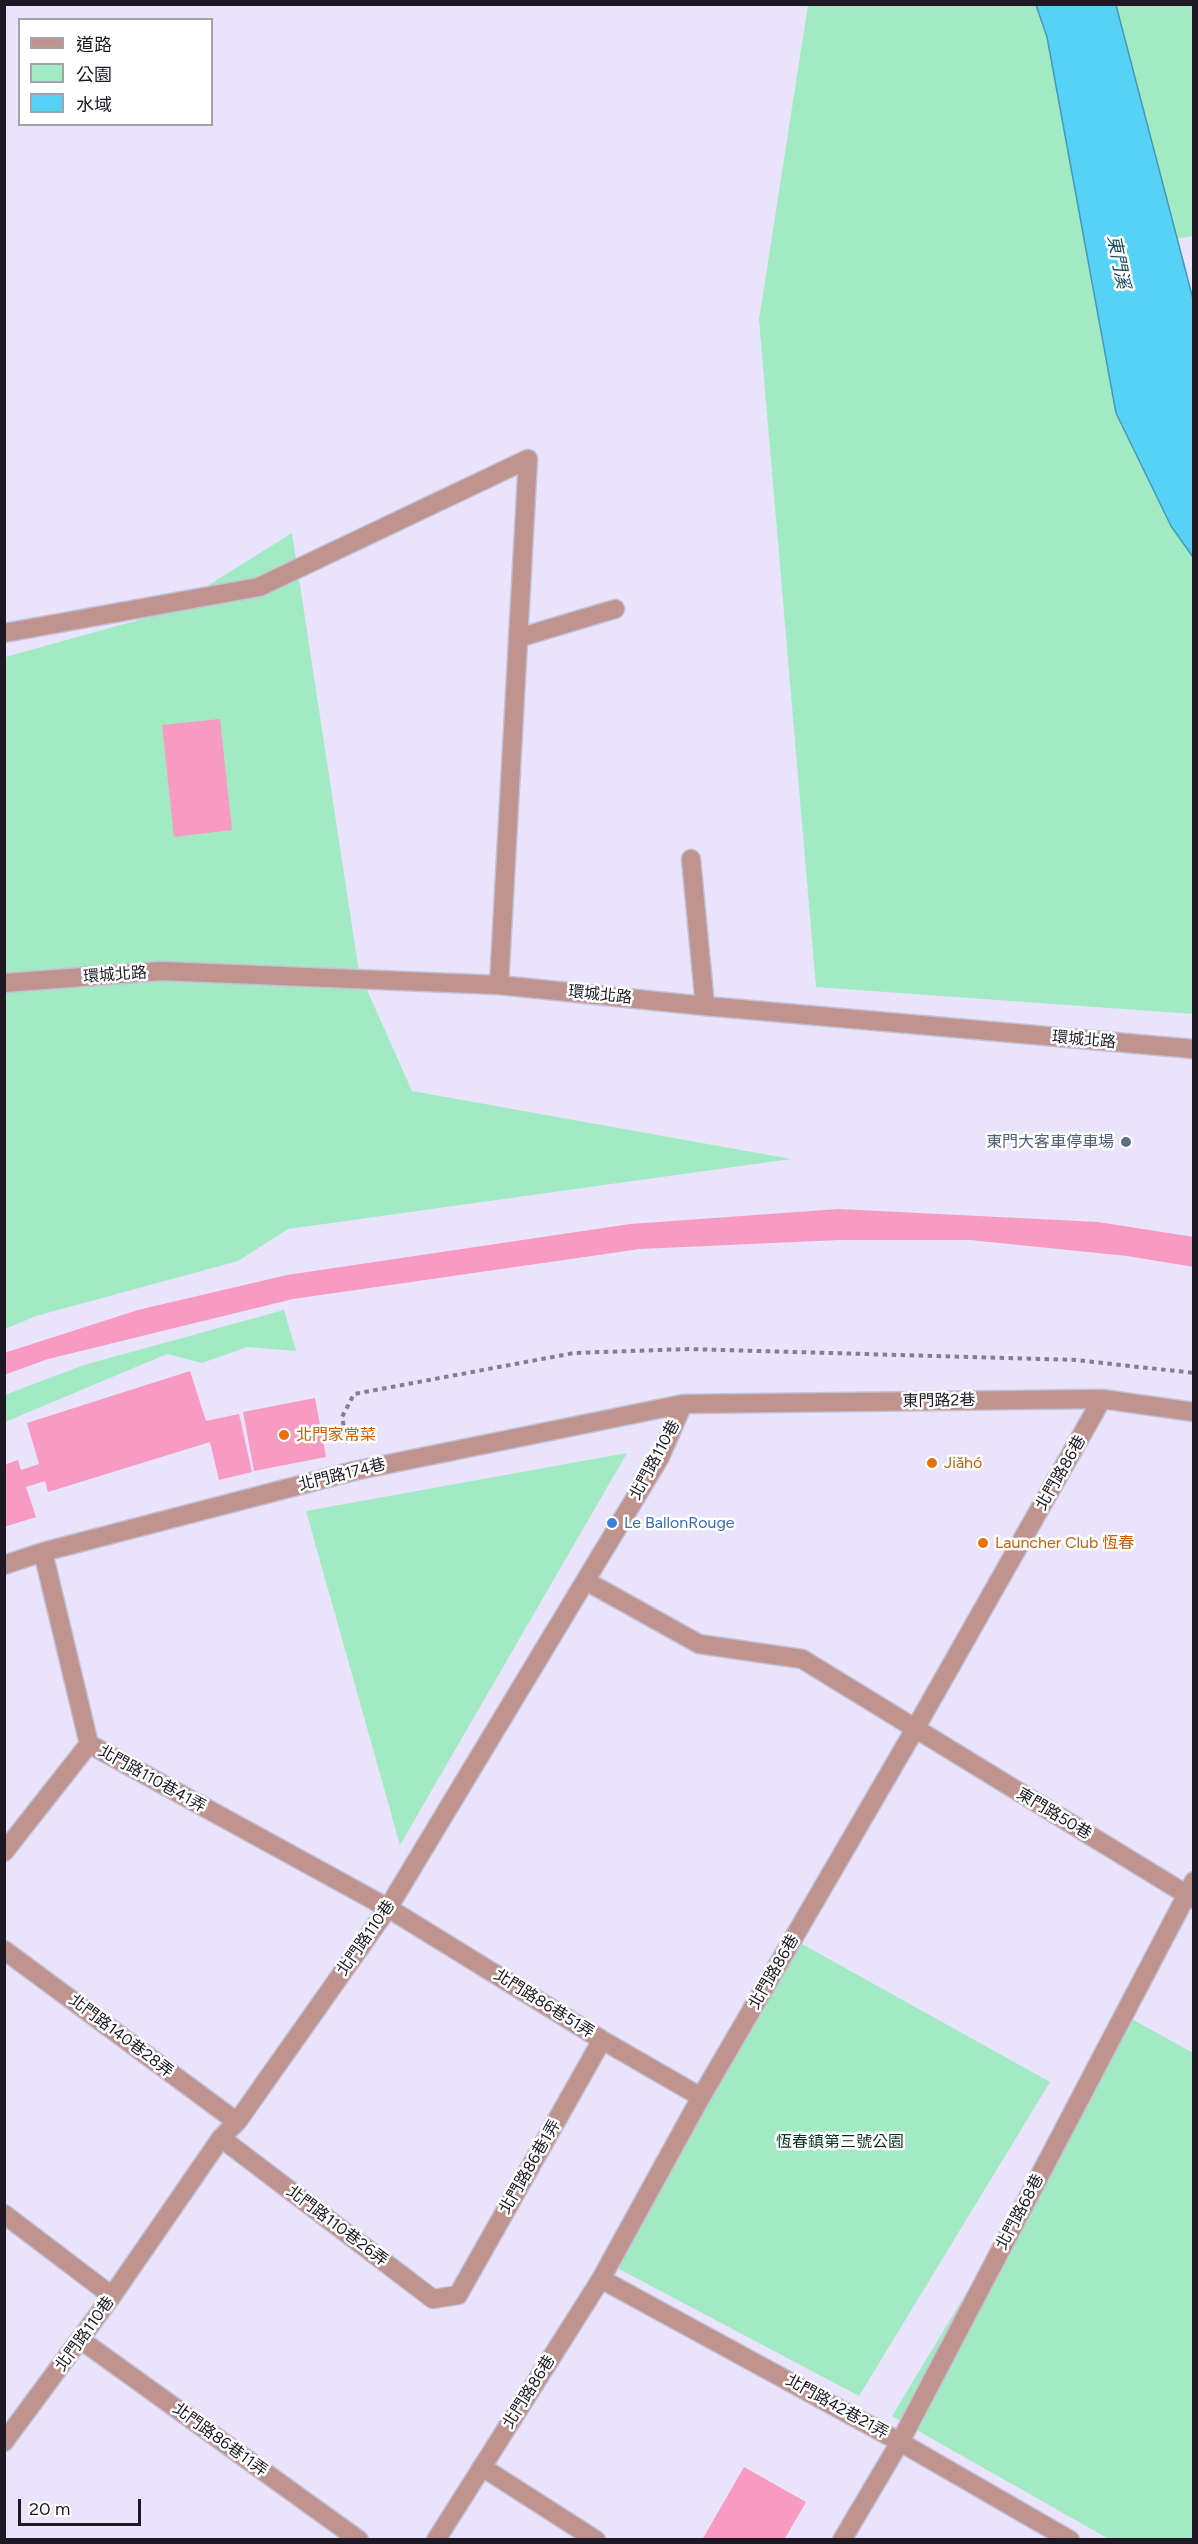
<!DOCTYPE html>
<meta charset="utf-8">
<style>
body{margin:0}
#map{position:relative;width:1198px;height:2544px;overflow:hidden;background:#e9e3fc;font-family:Figtree,"Noto Sans TC",sans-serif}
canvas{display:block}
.frame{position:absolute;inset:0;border:6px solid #1c1924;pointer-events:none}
.legend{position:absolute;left:18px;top:18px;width:195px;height:108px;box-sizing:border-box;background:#fff;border:2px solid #a4a3a7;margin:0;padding:8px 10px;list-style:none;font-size:18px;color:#1c1924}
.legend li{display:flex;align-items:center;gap:12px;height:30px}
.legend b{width:30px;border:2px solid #a4a3a7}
.scale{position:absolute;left:18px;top:2499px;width:123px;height:27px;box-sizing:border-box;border:3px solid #1c1924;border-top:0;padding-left:8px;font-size:18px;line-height:21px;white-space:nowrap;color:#1c1924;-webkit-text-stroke:4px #fff;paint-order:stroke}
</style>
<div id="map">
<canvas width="1198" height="2544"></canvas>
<div class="frame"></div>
<ul class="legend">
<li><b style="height:8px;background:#bf948f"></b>道路</li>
<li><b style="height:16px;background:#a2eac3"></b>公園</li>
<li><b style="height:16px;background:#57d2f6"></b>水域</li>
</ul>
<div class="scale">20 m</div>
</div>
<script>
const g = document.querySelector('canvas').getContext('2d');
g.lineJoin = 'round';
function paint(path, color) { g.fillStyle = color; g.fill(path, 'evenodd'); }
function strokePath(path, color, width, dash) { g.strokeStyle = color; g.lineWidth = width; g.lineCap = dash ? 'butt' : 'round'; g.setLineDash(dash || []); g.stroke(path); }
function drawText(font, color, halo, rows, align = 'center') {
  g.font = font + ' Figtree,"Noto Sans TC",sans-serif'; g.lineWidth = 5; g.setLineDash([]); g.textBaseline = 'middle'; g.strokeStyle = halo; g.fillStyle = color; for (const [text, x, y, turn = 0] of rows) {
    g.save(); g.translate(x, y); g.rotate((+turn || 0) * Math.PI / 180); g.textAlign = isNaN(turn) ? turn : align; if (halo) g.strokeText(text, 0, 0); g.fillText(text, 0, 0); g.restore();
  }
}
paint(new Path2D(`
 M 808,5 L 1193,5 L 1193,236 L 1098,252 L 1193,516 L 1193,1014 L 816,987 L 759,320 Z
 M 292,533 L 359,972 L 412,1091 L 791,1159 L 288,1229 L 238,1261 L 36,1316 L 5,1329 L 5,657 L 164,613 Z
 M 284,1310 L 296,1351 L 247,1347 L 202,1363 L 167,1354 L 5,1422 L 5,1395 L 84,1365 Z
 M 627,1453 L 400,1845 L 306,1511 Z
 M 784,1934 L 1050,2082 L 859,2396 L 604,2261 Z
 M 1132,2019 L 1193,2053 L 1193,2539 L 1109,2539 L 892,2416 Z`), '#a2eac3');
const water = new Path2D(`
 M 1036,5 L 1116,5 L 1193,299 L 1193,557 L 1171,526 L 1116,413 L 1047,37 Z`);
paint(water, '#57d2f6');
strokePath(water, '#459ab7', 1.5);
paint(new Path2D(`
 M 220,719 L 232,830 L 174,837 L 162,725 Z
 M 839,1209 L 1098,1222 L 1194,1237 L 1194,1267 L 1127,1256 L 970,1240 L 839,1240 L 640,1249 L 293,1299 L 48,1359 L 4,1375 L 4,1353 L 138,1310 L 287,1275 L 630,1224 Z
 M 190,1371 L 206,1421 L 239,1414 L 252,1472 L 219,1480 L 210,1442 L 48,1492 L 45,1481 L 26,1487 L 36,1517 L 4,1527 L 4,1465 L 18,1460 L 21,1470 L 39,1464 L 27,1423 Z
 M 315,1398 L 326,1457 L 254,1471 L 243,1412 Z
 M 744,2467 L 806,2502 L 784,2540 L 702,2540 Z`), '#f79bc3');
const lane = new Path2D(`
 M 4,633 L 259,587 L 528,459 L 499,985
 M 518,638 L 615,609
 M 691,859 L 705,1006
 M 482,2467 L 596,2540`);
const street = new Path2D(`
 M 4,983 L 161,971 L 499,985 L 705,1006 L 1194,1049
 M 43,1552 L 89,1744 L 388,1908 L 602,2040 L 701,2097
 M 4,1565 L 43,1552 L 354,1471 L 683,1404 L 1102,1399 L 1194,1412
 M 586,1581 L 699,1644 L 802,1659 L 1194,1899
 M 4,1852 L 89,1744
 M 4,1950 L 237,2122
 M 221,2138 L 433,2299 L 458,2295 L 602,2040
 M 4,2214 L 112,2296
 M 601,2279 L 900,2442 L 1070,2540
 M 81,2340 L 359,2540
 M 4,2442 L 112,2296 L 221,2138 L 237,2122 L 388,1908 L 660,1457 L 683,1404
 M 436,2540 L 601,2279 L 701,2097 L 915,1729 L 1102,1399
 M 842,2540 L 900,2442 L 1194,1881`);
strokePath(lane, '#c4bfd5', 21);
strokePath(street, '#c4bfd5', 21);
strokePath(new Path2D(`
 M 347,1443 L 342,1417 L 354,1394 L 574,1353 L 689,1349 L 1076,1360 L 1194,1373`), '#837e90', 4, [4.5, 4.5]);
strokePath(lane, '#bf948f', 18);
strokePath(street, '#bf948f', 18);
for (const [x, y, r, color] of [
 [1126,1142,6,"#5c6f8a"],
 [284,1435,6,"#e8710a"],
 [932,1463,6,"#e8710a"],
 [612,1523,6,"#3f7fe0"],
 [983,1543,6,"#e8710a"]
]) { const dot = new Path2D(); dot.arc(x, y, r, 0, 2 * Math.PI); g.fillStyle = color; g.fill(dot); strokePath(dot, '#fff', 2); }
drawText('16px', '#1c1924', '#fff', [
 ["環城北路",115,975,-4],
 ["環城北路",600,995,6],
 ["環城北路",1084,1040,5],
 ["東門路2巷",939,1401,-1],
 ["北門路110巷",655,1460,-62],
 ["北門路86巷",1061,1473,-60],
 ["北門路174巷",342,1475,-14],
 ["北門路110巷41弄",152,1779,29],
 ["東門路50巷",1054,1814,31],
 ["北門路110巷",366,1938,-55],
 ["北門路86巷",774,1972,-60],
 ["北門路86巷51弄",544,2004,32],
 ["北門路140巷28弄",121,2036,37],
 ["北門路86巷1弄",530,2167,-60],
 ["北門路68巷",1020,2212,-62],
 ["北門路110巷26弄",337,2226,37],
 ["北門路110巷",85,2334,-54],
 ["北門路86巷",529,2392,-58],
 ["北門路42巷21弄",837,2407,29],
 ["北門路86巷11弄",220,2440,36]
]);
drawText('16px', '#4e5e75', '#fff', [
 ["東門大客車停車場",1114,1142]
], 'right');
drawText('16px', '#c56008', '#fff', [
 ["北門家常菜",296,1435],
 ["Jiăhó",944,1463],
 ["Launcher Club 恆春",995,1543]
], 'left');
drawText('16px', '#366cbe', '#fff', [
 ["Le BallonRouge",624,1523]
], 'left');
drawText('16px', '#053320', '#fff', [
 ["恆春鎮第三號公園",840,2142]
]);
drawText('italic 18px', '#1a4e5d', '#fff', [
 ["東門溪",1118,262,79]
]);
</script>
